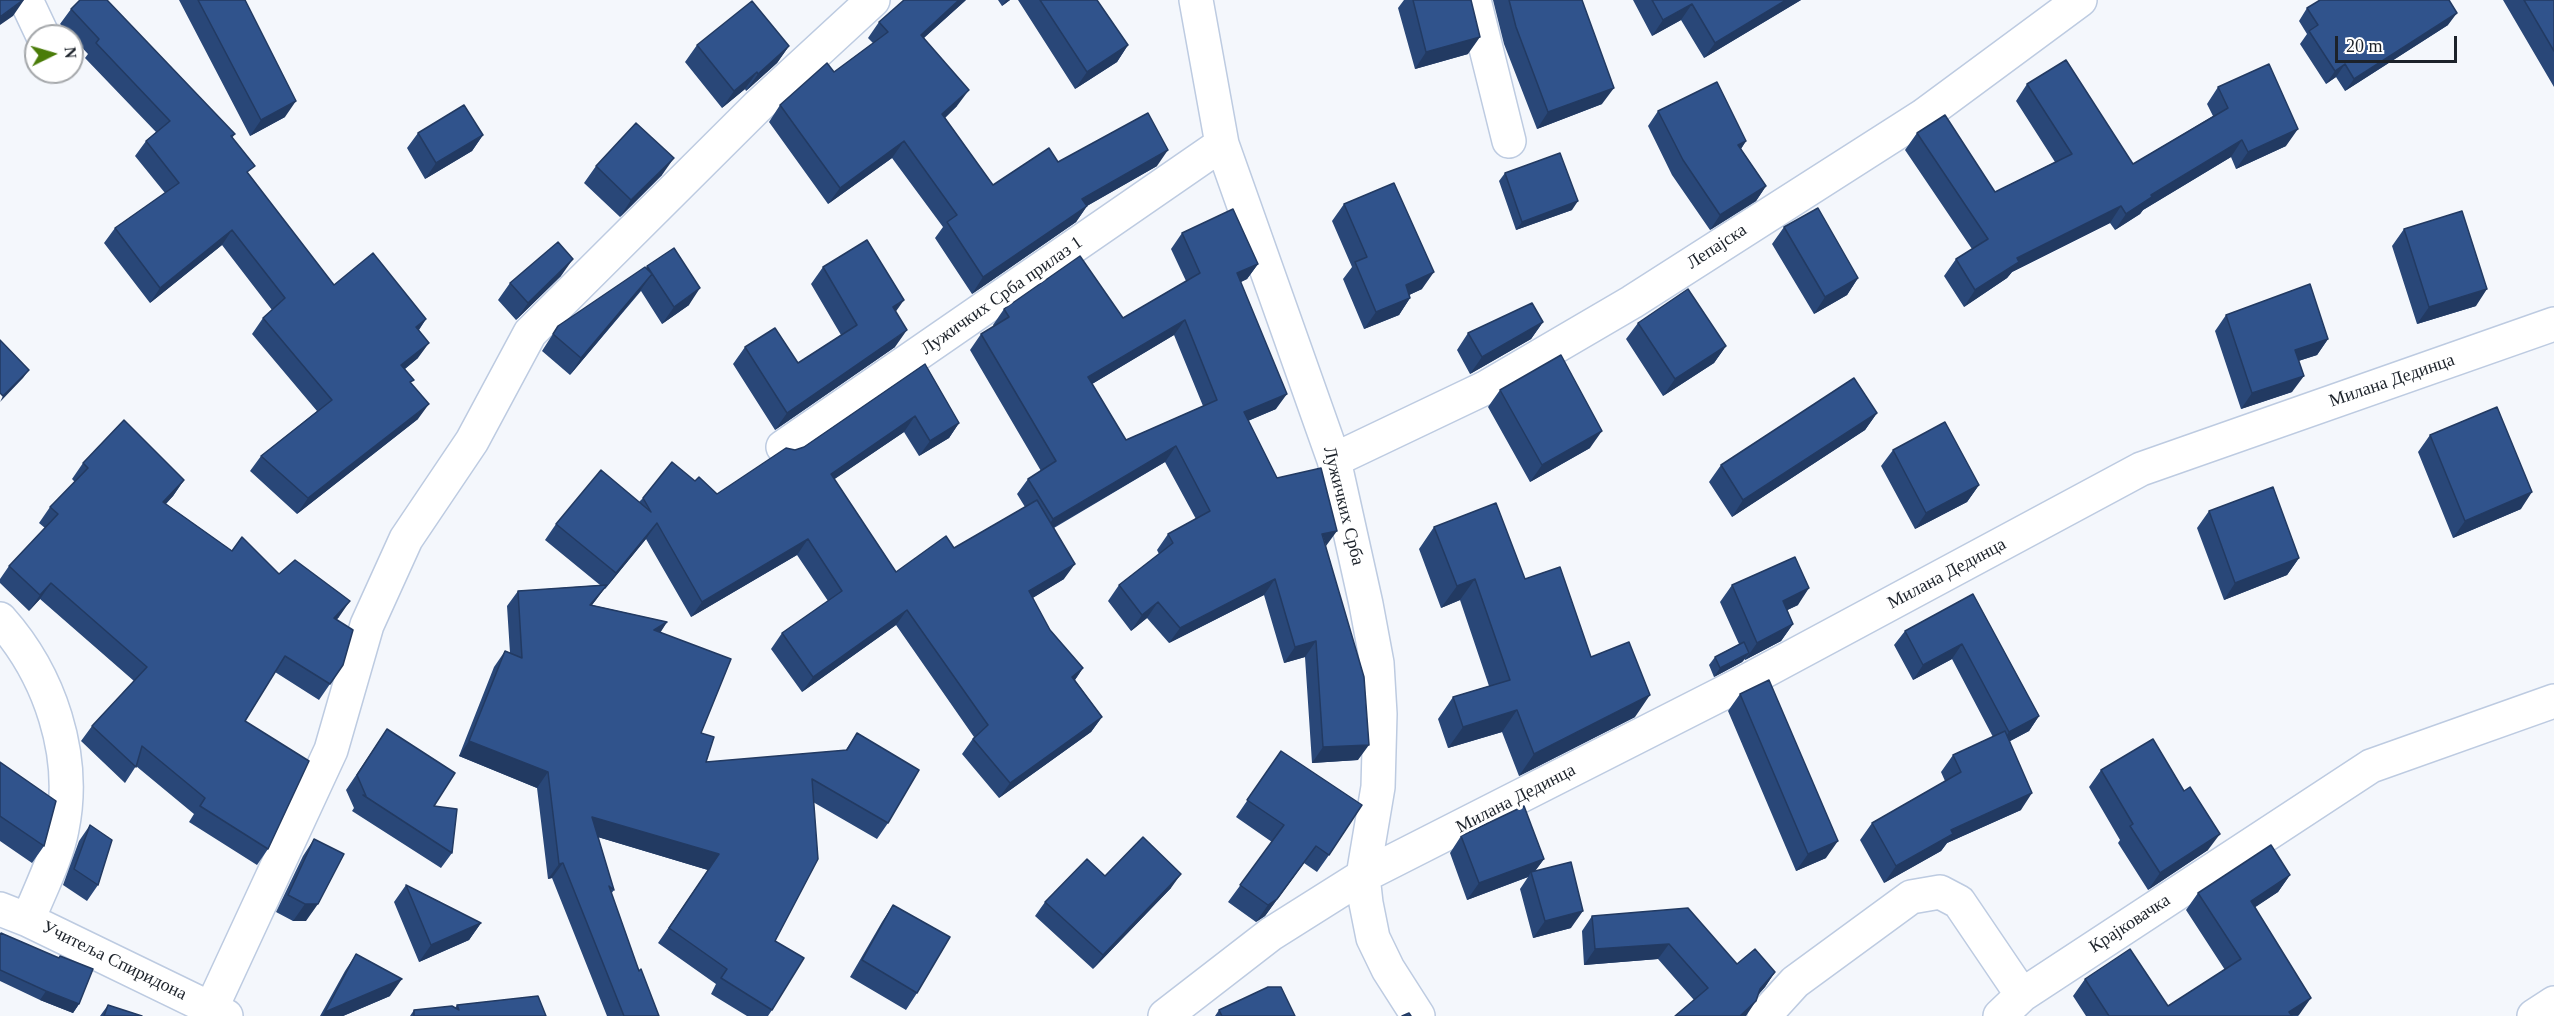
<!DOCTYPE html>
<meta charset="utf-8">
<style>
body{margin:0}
#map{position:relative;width:2554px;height:1016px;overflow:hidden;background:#f4f7fc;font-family:"Times New Roman",serif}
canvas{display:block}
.north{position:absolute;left:24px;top:24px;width:60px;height:60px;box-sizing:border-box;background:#fff;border:2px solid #a4a7aa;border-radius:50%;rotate:85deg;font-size:16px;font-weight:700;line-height:24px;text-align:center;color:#1c222a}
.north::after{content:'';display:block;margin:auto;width:21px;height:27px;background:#4a7c09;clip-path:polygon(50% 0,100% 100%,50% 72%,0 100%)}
.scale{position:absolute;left:2335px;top:36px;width:122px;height:27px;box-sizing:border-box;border:3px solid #1c222a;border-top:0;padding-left:8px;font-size:18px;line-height:21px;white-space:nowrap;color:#1c222a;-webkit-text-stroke:4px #fff;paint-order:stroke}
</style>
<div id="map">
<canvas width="2554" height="1016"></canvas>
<div class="north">N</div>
<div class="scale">20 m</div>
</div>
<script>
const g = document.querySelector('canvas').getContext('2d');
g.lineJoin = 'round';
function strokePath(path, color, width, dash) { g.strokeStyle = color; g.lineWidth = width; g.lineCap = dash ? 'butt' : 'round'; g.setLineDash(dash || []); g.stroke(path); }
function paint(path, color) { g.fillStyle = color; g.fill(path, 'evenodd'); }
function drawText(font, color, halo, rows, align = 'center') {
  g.font = font + ' "Times New Roman",serif'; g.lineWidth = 6; g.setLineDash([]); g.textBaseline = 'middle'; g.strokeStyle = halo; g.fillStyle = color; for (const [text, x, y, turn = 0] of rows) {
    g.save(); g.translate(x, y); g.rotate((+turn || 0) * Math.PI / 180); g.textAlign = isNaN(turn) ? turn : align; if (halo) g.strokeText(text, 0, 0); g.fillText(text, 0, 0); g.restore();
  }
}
const minor = new Path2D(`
 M 26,0 L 43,36
 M 1196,0 L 1222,144 L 1334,460 L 1366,604 L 1377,663 L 1380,714 L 1378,787 L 1363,876 L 1366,903 L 1373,938 L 1388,969 L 1418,1016
 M 1474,0 L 1509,141
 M 783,447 L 1222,144
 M 1334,460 L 1485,388 L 1632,302 L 1923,116 L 2080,0
 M 0,619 C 50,675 77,755 62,829 C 57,857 39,892 28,920
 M 0,909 L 28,920 L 226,1016
 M 211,1009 L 331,750 L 367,625 L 406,539 L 472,441 L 530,333 L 757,107 L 873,0
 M 1165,1016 L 1271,934 L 1363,876 L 1739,685 L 2141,469 L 2554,324
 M 1764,1016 L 1795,982 L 1911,897 L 1940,892 L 1959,902 L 2022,995 L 2371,766 L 2554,701
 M 2000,1016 L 2022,995
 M 2534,1016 L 2554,1003`);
strokePath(minor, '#bdcbe1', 36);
strokePath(minor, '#fff', 33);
paint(new Path2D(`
 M 179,0 L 245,0 L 285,117 L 250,136 Z
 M 966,0 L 924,38 L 957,106 L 945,118 L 993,185 L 1058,162 L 1157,166 L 1087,206 L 1076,222 L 972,294 L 935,238 L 943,227 L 892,158 L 828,204 L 769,122 L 780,105 L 834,72 L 873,43 L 868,38 L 879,22 Z
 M 998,0 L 1010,0 L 1002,6 Z
 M 1018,0 L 1097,0 L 1128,45 L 1117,62 L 1075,89 Z
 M 1404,0 L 1471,0 L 1468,54 L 1415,69 L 1398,8 Z
 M 1493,0 L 1582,0 L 1602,104 L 1537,129 L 1504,44 Z
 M 1633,0 L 1801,0 L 1704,58 L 1681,20 L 1652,36 Z
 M 2503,0 L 2554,0 L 2554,87 Z
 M 2307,8 L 2448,25 L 2345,91 L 2336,77 L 2326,84 L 2300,44 L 2307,34 L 2299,21 Z
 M 71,9 L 235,134 L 232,138 L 249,175 L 334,285 L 426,319 L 419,330 L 418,358 L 405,369 L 411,383 L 418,419 L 297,514 L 250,471 L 261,456 L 317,411 L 252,334 L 263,318 L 272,310 L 222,245 L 150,303 L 104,243 L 115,228 L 165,193 L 135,156 L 146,141 L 156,132 L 85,58 L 88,54 L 60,24 Z
 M 697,45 L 789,46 L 777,63 L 746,91 L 745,89 L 722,108 L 685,62 Z
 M 2027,84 L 2133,164 L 2213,116 L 2207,104 L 2218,87 L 2286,146 L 2236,169 L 2231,157 L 2143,210 L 2140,214 L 2115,230 L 2110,223 L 2012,272 L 2007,278 L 1964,307 L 1944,276 L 1956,259 L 1972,249 L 1905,150 L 1917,133 L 1995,192 L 2055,162 L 2016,101 Z
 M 1658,111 L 1746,141 L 1741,149 L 1766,186 L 1756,201 L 1710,230 L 1672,175 L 1648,126 Z
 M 418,133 L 483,135 L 472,151 L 425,179 L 407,148 Z
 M 596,166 L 662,175 L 620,217 L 584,183 Z
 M 1505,173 L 1572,210 L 1516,230 L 1499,181 Z
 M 1344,204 L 1422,289 L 1409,295 L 1410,298 L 1399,315 L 1364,329 L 1343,279 L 1352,267 L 1332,221 Z
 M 1784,227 L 1858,278 L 1847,295 L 1814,314 L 1772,244 Z
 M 2404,229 L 2476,306 L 2417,324 L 2392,246 Z
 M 1182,233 L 1258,264 L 1247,279 L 1241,282 L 1276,409 L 1248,421 L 1277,478 L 1326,546 L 1358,760 L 1312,763 L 1305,657 L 1284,663 L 1264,595 L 1169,643 L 1147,618 L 1131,631 L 1108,601 L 1119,585 L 1159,554 L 1157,550 L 1168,534 L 1196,519 L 1165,462 L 1054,528 L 1064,579 L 1032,598 L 1050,630 L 1083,668 L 1075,680 L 1102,717 L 1091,732 L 999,798 L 962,754 L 974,737 L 896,625 L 802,692 L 771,649 L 782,633 L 828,601 L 797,555 L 691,617 L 646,539 L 605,589 L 604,588 L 592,605 L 667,622 L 660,632 L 701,733 L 706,762 L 845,751 L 857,733 L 888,823 L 877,839 L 813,802 L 775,941 L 772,1010 L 768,1016 L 747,1016 L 711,994 L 716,984 L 658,943 L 708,870 L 598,837 L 614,890 L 611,894 L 639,971 L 659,1016 L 607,1016 L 552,878 L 548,879 L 537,788 L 459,756 L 494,667 L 505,651 L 510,653 L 507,606 L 518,591 L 600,585 L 545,540 L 556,524 L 639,502 L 643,498 L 695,481 L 717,494 L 795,450 L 804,447 L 925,364 L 959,423 L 949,438 L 919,456 L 904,432 L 834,479 L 896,572 L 954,548 L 1025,507 L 1017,494 L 1028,479 L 1041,471 L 970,350 L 981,334 L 994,327 L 993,325 L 1004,309 L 1123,318 L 1186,281 L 1171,249 ZM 1174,335 L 1203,406 L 1126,440 L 1092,384 Z
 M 647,266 L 689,305 L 662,324 L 641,291 L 570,375 L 542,351 L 558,326 L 646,268 Z
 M 823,267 L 896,311 L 895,347 L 775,430 L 733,364 L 745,347 L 798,363 L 841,335 L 811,284 Z
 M 561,276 L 516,320 L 498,300 L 510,283 Z
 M 2226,315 L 2328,339 L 2317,355 L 2298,361 L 2292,392 L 2241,409 L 2215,331 Z
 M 1543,322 L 1531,339 L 1470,374 L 1457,350 L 1468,333 Z
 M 1638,323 L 1726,346 L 1714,363 L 1663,396 L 1626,339 Z
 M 1500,390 L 1590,448 L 1530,482 L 1488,407 Z
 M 1877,413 L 1865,430 L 1732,517 L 1709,482 L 1721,465 Z
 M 2430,435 L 2521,509 L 2453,538 L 2418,452 Z
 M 1893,450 L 1979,485 L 1967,502 L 1915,529 L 1881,466 Z
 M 83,463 L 184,480 L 173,496 L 166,504 L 232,551 L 279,574 L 339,617 L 336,620 L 330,684 L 319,700 L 275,672 L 245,721 L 268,849 L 257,865 L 189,822 L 194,814 L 136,766 L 125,783 L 81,741 L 92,726 L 134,681 L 40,599 L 29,611 L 0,583 L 0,579 L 9,566 L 45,528 L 39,523 L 50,507 L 75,482 L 72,479 Z
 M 2209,511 L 2299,558 L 2287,575 L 2224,600 L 2197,528 Z
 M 1434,527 L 1525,579 L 1591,657 L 1635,717 L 1519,776 L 1502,732 L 1448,748 L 1438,719 L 1453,697 L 1489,686 L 1460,600 L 1441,608 L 1419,549 Z
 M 1732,585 L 1798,605 L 1787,610 L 1793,624 L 1781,641 L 1745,660 L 1745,659 L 1742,662 L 1714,677 L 1709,665 L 1715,657 L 1739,644 L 1720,602 Z
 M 1973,594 L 2039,716 L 2029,731 L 2010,741 L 2021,810 L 1947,843 L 1941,851 L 1884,883 L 1860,840 L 1872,823 L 1945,781 L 1941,772 L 1953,755 L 1993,737 L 1952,659 L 1913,680 L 1894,645 L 1905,631 Z
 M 1740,694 L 1826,858 L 1796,871 L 1728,711 Z
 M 387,729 L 434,806 L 452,853 L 441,868 L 352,811 L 354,808 L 346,790 Z
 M 1281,751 L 1329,855 L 1317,872 L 1304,863 L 1265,916 L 1256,922 L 1228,902 L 1272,842 L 1236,817 Z
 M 0,762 L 44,846 L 32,863 L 0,841 Z
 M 2101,770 L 2208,850 L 2148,890 L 2118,843 L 2120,840 L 2089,787 Z
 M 90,825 L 98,885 L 87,901 L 63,885 L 79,841 Z
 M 1461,836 L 1544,859 L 1535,871 L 1571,928 L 1533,938 L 1520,889 L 1528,877 L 1467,900 L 1450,853 Z
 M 314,839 L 306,921 L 293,921 L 276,912 L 303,856 Z
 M 2290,875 L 2278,892 L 2255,907 L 2299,1015 L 2298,1016 L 2086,1016 L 2073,996 L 2085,979 L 2168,1006 L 2225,970 L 2186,910 L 2198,893 Z
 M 1105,876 L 1171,888 L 1093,969 L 1035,916 L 1045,902 Z
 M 406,885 L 481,923 L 469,940 L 419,962 L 394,902 Z
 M 893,905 L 917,993 L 906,1010 L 850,977 L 882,922 Z
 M 1592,916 L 1737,964 L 1775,972 L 1765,987 L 1759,994 L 1680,1013 L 1694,1000 L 1658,959 L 1584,965 L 1582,931 Z
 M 0,934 L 59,958 L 79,1004 L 73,1013 L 40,1000 L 0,981 Z
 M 356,954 L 390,996 L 343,1016 L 320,1016 L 345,971 Z
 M 108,1005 L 142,1016 L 100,1016 Z
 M 457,1005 L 546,1016 L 410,1016 L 414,1010 L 455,1008 Z
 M 1219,1010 L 1295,1016 L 1215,1016 Z`), '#294778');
paint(new Path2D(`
 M 23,0 L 24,0 L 13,16 L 0,25 L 0,17 Z
 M 959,0 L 966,0 L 909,51 L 921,35 Z
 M 1006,0 L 1010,0 L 1002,6 Z
 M 1786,0 L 1801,0 L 1704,58 L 1715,43 Z
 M 1692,4 L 1681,20 L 1652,36 L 1663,20 Z
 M 2457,13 L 2448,25 L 2345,91 L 2354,79 Z
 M 1480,37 L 1468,54 L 1415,69 L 1426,52 Z
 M 1128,45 L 1117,62 L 1075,89 L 1087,72 Z
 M 789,46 L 777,63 L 746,91 L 758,74 Z
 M 2345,64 L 2336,77 L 2326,84 L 2335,71 Z
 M 757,72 L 745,89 L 722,108 L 734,91 Z
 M 1614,88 L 1602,104 L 1537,129 L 1548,112 Z
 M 969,90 L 957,106 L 931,131 L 942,114 Z
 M 296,101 L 285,117 L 250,136 L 261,120 Z
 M 2298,129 L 2286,146 L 2236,169 L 2248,152 Z
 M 483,135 L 472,151 L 425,179 L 436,163 Z
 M 2242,140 L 2231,157 L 2143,210 L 2140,214 L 2115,230 L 2126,214 L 2151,195 Z
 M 904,141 L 892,158 L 828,204 L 840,188 Z
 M 1746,141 L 1736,156 L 1738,145 Z
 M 1168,150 L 1157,166 L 1071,215 L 1082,199 Z
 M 674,158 L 662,175 L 620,217 L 631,200 Z
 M 1766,186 L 1756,201 L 1710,230 L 1720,215 Z
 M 1578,201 L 1572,210 L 1516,230 L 1522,222 Z
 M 1087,206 L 1076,222 L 972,294 L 983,277 Z
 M 2121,206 L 2110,223 L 2012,272 L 2007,278 L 1964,307 L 1975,290 L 2017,258 Z
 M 232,230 L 222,245 L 150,303 L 160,288 Z
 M 573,259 L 561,276 L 516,320 L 528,303 Z
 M 1258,264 L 1247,279 L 1226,289 L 1237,273 Z
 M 1434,272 L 1422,289 L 1394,302 L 1406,285 Z
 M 652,274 L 640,291 L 570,375 L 581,358 Z
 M 1858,278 L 1847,295 L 1814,314 L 1825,297 Z
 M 700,288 L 689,305 L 662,324 L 674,307 Z
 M 2487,289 L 2476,306 L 2417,324 L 2429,307 Z
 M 1410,298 L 1399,315 L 1364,329 L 1376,312 Z
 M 904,300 L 892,317 L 893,307 Z
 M 426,319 L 415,335 L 416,327 Z
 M 1185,320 L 1174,335 L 1077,393 L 1088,377 Z
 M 1543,322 L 1531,339 L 1470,374 L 1482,357 Z
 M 907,330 L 895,347 L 775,430 L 787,413 Z
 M 2328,339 L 2317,355 L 2283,366 L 2295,350 Z
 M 429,343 L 418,358 L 391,380 L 401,365 Z
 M 1726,346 L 1714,363 L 1663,396 L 1675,379 Z
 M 29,370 L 23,378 L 0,402 L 3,396 Z
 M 2304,376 L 2292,392 L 2241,409 L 2252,393 Z
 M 1287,394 L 1276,409 L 1233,427 L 1244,412 Z
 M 429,404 L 418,419 L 297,514 L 308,498 Z
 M 1877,413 L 1865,430 L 1732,517 L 1743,500 Z
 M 915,416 L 904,432 L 820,489 L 831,474 Z
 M 959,423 L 949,438 L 919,456 L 930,441 Z
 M 1602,431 L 1590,448 L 1530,482 L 1542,465 Z
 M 1176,446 L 1165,462 L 1042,534 L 1053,519 Z
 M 184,480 L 173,496 L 152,518 L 163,502 Z
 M 1979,485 L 1967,502 L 1915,529 L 1926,513 Z
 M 2532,492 L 2521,509 L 2453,538 L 2465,521 Z
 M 657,523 L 646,539 L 605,589 L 616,573 Z
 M 1337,531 L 1326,546 L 1322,534 Z
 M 808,539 L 797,555 L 691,617 L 702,602 Z
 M 2299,558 L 2287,575 L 2224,600 L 2235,583 Z
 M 1075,564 L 1064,579 L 1018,607 L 1029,591 Z
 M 1275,579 L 1264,595 L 1169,643 L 1180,628 Z
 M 1475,579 L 1460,600 L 1441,608 L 1457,586 Z
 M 51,583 L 40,599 L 29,611 L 40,595 Z
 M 607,585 L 596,600 L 579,621 L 590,605 Z
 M 1809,588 L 1798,605 L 1771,618 L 1783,601 Z
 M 350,601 L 339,617 L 323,634 L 334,618 Z
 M 1158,602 L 1147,618 L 1131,631 L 1142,615 Z
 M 907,610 L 896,625 L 802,692 L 813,677 Z
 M 667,622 L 657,638 L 654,630 Z
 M 1793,624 L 1781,641 L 1745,660 L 1757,643 Z
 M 1316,641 L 1305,657 L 1284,663 L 1295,647 Z
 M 1962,644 L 1952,659 L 1913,680 L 1923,665 Z
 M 1749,653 L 1742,662 L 1714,677 L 1720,668 Z
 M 1083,668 L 1072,684 L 1072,677 Z
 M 1650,695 L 1635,717 L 1519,776 L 1534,754 Z
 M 1517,710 L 1502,732 L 1448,748 L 1463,727 Z
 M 2039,716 L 2029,731 L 1999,747 L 2009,732 Z
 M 1102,717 L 1091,732 L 999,798 L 1010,783 Z
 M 469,741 L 548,772 L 537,788 L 459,756 Z
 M 1369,745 L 1358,760 L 1312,763 L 1323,747 Z
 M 2032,793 L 2021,810 L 1947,843 L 1941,851 L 1884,883 L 1896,866 L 1951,830 Z
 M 592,817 L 719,854 L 708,870 L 581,832 Z
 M 2220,834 L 2208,850 L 2148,890 L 2160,873 Z
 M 1838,841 L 1826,858 L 1796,871 L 1808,854 Z
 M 1316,846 L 1265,916 L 1256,922 L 1268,905 Z
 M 1544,859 L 1532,875 L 1531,872 L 1528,877 L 1467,900 L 1479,883 Z
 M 563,863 L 552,878 L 548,879 L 559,864 Z
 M 1181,874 L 1171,888 L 1093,969 L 1103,955 Z
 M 2290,875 L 2278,892 L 2239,918 L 2251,901 Z
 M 305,904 L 318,904 L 306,921 L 293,921 Z
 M 1583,911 L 1571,928 L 1533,938 L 1545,921 Z
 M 481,923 L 469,940 L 419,962 L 431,945 Z
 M 1669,944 L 1658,959 L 1584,965 L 1595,949 Z
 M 1775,972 L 1765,987 L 1750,1004 L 1760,989 Z
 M 402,979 L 390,996 L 343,1016 L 322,1016 L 325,1012 Z
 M 46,991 L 79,1004 L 73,1013 L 40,1000 Z
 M 2311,998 L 2299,1015 L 2287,1016 L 2289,1012 Z
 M 1756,1001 L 1746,1016 L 1740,1016 Z`), '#223a62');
const building = new Path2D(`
 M 0,0 L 23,0 L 0,17 Z
 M 80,0 L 107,0 L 235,134 L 231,136 L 255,166 L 247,172 L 334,285 L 373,253 L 426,319 L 416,327 L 429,343 L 401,365 L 414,380 L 410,382 L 429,404 L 308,498 L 261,456 L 332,400 L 263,318 L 285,298 L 232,230 L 160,288 L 115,228 L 179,183 L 146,141 L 170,121 L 96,43 L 99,39 L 71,9 Z
 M 198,0 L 245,0 L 296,101 L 261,120 Z
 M 904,0 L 959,0 L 921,35 L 969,90 L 942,114 L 993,185 L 1049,148 L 1058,162 L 1148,113 L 1168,150 L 1082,199 L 1087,206 L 983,277 L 947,222 L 957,215 L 904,141 L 840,188 L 780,105 L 827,63 L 834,72 L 888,32 L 879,22 Z
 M 1040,0 L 1097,0 L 1128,45 L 1087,72 Z
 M 1413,0 L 1471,0 L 1480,37 L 1426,52 Z
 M 1509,0 L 1582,0 L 1614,88 L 1548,112 L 1516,27 Z
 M 1652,0 L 1786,0 L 1715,43 L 1692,4 L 1663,20 Z
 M 2320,0 L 2449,0 L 2457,13 L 2354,79 L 2345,64 L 2335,71 L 2309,31 L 2318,25 L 2307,8 Z
 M 2524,0 L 2554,0 L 2554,51 Z
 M 752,1 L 789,46 L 758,74 L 757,72 L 734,91 L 697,45 Z
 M 2066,60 L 2133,164 L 2228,108 L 2218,87 L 2269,64 L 2298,129 L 2248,152 L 2242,140 L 2151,195 L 2152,197 L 2126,214 L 2121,206 L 2017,258 L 2019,262 L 1975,290 L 1956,259 L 1988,239 L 1917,133 L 1945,115 L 1995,192 L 2072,154 L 2027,84 Z
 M 1717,82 L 1746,141 L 1738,145 L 1766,186 L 1720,215 L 1683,160 L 1658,111 Z
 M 464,105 L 483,135 L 436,163 L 418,133 Z
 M 636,123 L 674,158 L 631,200 L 596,166 Z
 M 1560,153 L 1578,201 L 1522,222 L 1505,173 Z
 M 1394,183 L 1434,272 L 1406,285 L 1410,298 L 1376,312 L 1355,262 L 1367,257 L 1344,204 Z
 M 1818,208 L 1858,278 L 1825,297 L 1784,227 Z
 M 1233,209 L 1258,264 L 1237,273 L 1287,394 L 1244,412 L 1277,478 L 1321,468 L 1337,531 L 1322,534 L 1364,677 L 1369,745 L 1323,747 L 1316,641 L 1295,647 L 1275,579 L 1180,628 L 1158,602 L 1142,615 L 1119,585 L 1173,543 L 1168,534 L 1210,511 L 1176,446 L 1053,519 L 1028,479 L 1056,461 L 981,334 L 1009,317 L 1004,309 L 1080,256 L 1123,318 L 1200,273 L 1182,233 ZM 1185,320 L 1217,400 L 1126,440 L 1088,377 Z
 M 2462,211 L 2487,289 L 2429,307 L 2404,229 Z
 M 867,240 L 904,300 L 893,307 L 907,330 L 787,413 L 745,347 L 775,328 L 798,363 L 857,325 L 823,267 Z
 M 558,242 L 573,259 L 528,303 L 510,283 Z
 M 674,248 L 700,288 L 674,307 L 647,266 Z
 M 645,267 L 652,274 L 581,358 L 553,334 L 558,326 Z
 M 2310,284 L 2328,339 L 2295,350 L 2304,376 L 2252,393 L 2226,315 Z
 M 1688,289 L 1726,346 L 1675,379 L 1638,323 Z
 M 1532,303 L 1543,322 L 1482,357 L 1468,333 Z
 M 0,340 L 29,370 L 3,396 L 0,393 Z
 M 1561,355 L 1602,431 L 1542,465 L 1500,390 Z
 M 925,364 L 959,423 L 930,441 L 915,416 L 831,474 L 896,572 L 946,536 L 954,548 L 1037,500 L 1075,564 L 1029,591 L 1050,630 L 1083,668 L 1072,677 L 1102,717 L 1010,783 L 973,739 L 988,725 L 907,610 L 813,677 L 782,633 L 842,591 L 808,539 L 702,602 L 657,523 L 616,573 L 556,524 L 601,470 L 651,512 L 643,498 L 672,462 L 695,481 L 699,477 L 717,494 L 786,448 L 795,450 L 804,447 Z
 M 1854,378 L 1877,413 L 1743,500 L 1721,465 Z
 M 2497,407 L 2532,492 L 2465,521 L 2430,435 Z
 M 124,420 L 184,480 L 163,502 L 232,551 L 242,537 L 279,574 L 295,560 L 350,601 L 334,618 L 353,630 L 343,665 L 330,684 L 285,656 L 245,721 L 309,761 L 268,849 L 200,806 L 205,798 L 142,746 L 136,767 L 92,726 L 147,667 L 51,583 L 40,595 L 9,566 L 58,514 L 50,507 L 88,468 L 83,463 Z
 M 1945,422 L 1979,485 L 1926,513 L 1893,450 Z
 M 2273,487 L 2299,558 L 2235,583 L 2209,511 Z
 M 1496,503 L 1525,579 L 1560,567 L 1591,657 L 1629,642 L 1650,695 L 1534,754 L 1517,710 L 1463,727 L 1453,697 L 1510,680 L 1475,579 L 1457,586 L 1434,527 Z
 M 1795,557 L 1809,588 L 1783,601 L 1793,624 L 1757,643 L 1732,585 Z
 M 607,585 L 590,605 L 667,622 L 654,630 L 731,659 L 701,733 L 714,737 L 706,762 L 847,750 L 857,733 L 919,770 L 888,823 L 812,779 L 818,859 L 775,941 L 804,958 L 772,1010 L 721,978 L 727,969 L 669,928 L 719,854 L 592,817 L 614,890 L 609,886 L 639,971 L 641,969 L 659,1016 L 624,1016 L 563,863 L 559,864 L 548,772 L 469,741 L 505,651 L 522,658 L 518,591 Z
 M 1973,594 L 2039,716 L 2009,732 L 1962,644 L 1923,665 L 1905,631 Z
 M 1744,642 L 1749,653 L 1720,668 L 1715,657 Z
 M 1769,680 L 1838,841 L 1808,854 L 1740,694 Z
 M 387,729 L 455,773 L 434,806 L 457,809 L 452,853 L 363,795 L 366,796 L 357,775 Z
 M 2005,731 L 2032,793 L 1951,830 L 1953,834 L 1896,866 L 1872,823 L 1961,772 L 1953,755 Z
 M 2153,739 L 2184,791 L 2190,787 L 2220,834 L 2160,873 L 2130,826 L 2133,824 L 2101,770 Z
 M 1281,751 L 1362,805 L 1329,855 L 1316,846 L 1277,899 L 1268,905 L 1240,885 L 1284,825 L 1247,800 Z
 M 0,762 L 56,801 L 44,846 L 0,816 Z
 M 1524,806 L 1544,859 L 1479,883 L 1461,836 Z
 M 90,825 L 112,840 L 98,885 L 74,869 Z
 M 1143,837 L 1181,874 L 1103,955 L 1045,902 L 1087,859 L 1105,876 Z
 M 314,839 L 344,854 L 318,904 L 305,904 L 288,895 Z
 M 2271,845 L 2290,875 L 2251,901 L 2311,998 L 2289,1012 L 2292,1016 L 2109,1016 L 2085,979 L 2130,949 L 2168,1006 L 2241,959 L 2198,893 Z
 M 1571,862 L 1583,911 L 1545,921 L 1531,872 Z
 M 406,885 L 481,923 L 431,945 Z
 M 893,905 L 950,937 L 917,993 L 862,960 Z
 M 1688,908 L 1737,964 L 1755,949 L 1775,972 L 1760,989 L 1756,1001 L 1740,1016 L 1675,1016 L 1708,988 L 1669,944 L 1595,949 L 1592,916 Z
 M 1,933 L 59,958 L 60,956 L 93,969 L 79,1004 L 46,991 L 0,970 L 0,935 Z
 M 356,954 L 402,979 L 325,1012 Z
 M 1268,987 L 1281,987 L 1295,1016 L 1222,1016 L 1219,1010 Z
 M 538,996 L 546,1016 L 414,1016 L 414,1010 L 452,1006 L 459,1010 L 457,1005 Z
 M 108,1005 L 142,1016 L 104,1016 Z
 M 1409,1013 L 1411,1016 L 1402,1016 Z`);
paint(building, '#30538c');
strokePath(building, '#223a62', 1.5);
drawText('18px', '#1c222a', '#fff', [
 ["Лепајска",1717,247,-33],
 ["Лужичких Срба прилаз 1",1002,296,-35],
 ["Милана Дединца",2392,381,-19],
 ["Лужичких Срба",1343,506,76],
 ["Милана Дединца",1947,574,-28],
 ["Милана Дединца",1516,799,-27],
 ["Крајковачка",2130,924,-33],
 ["Учитеља Спиридона",114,961,26]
]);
</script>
